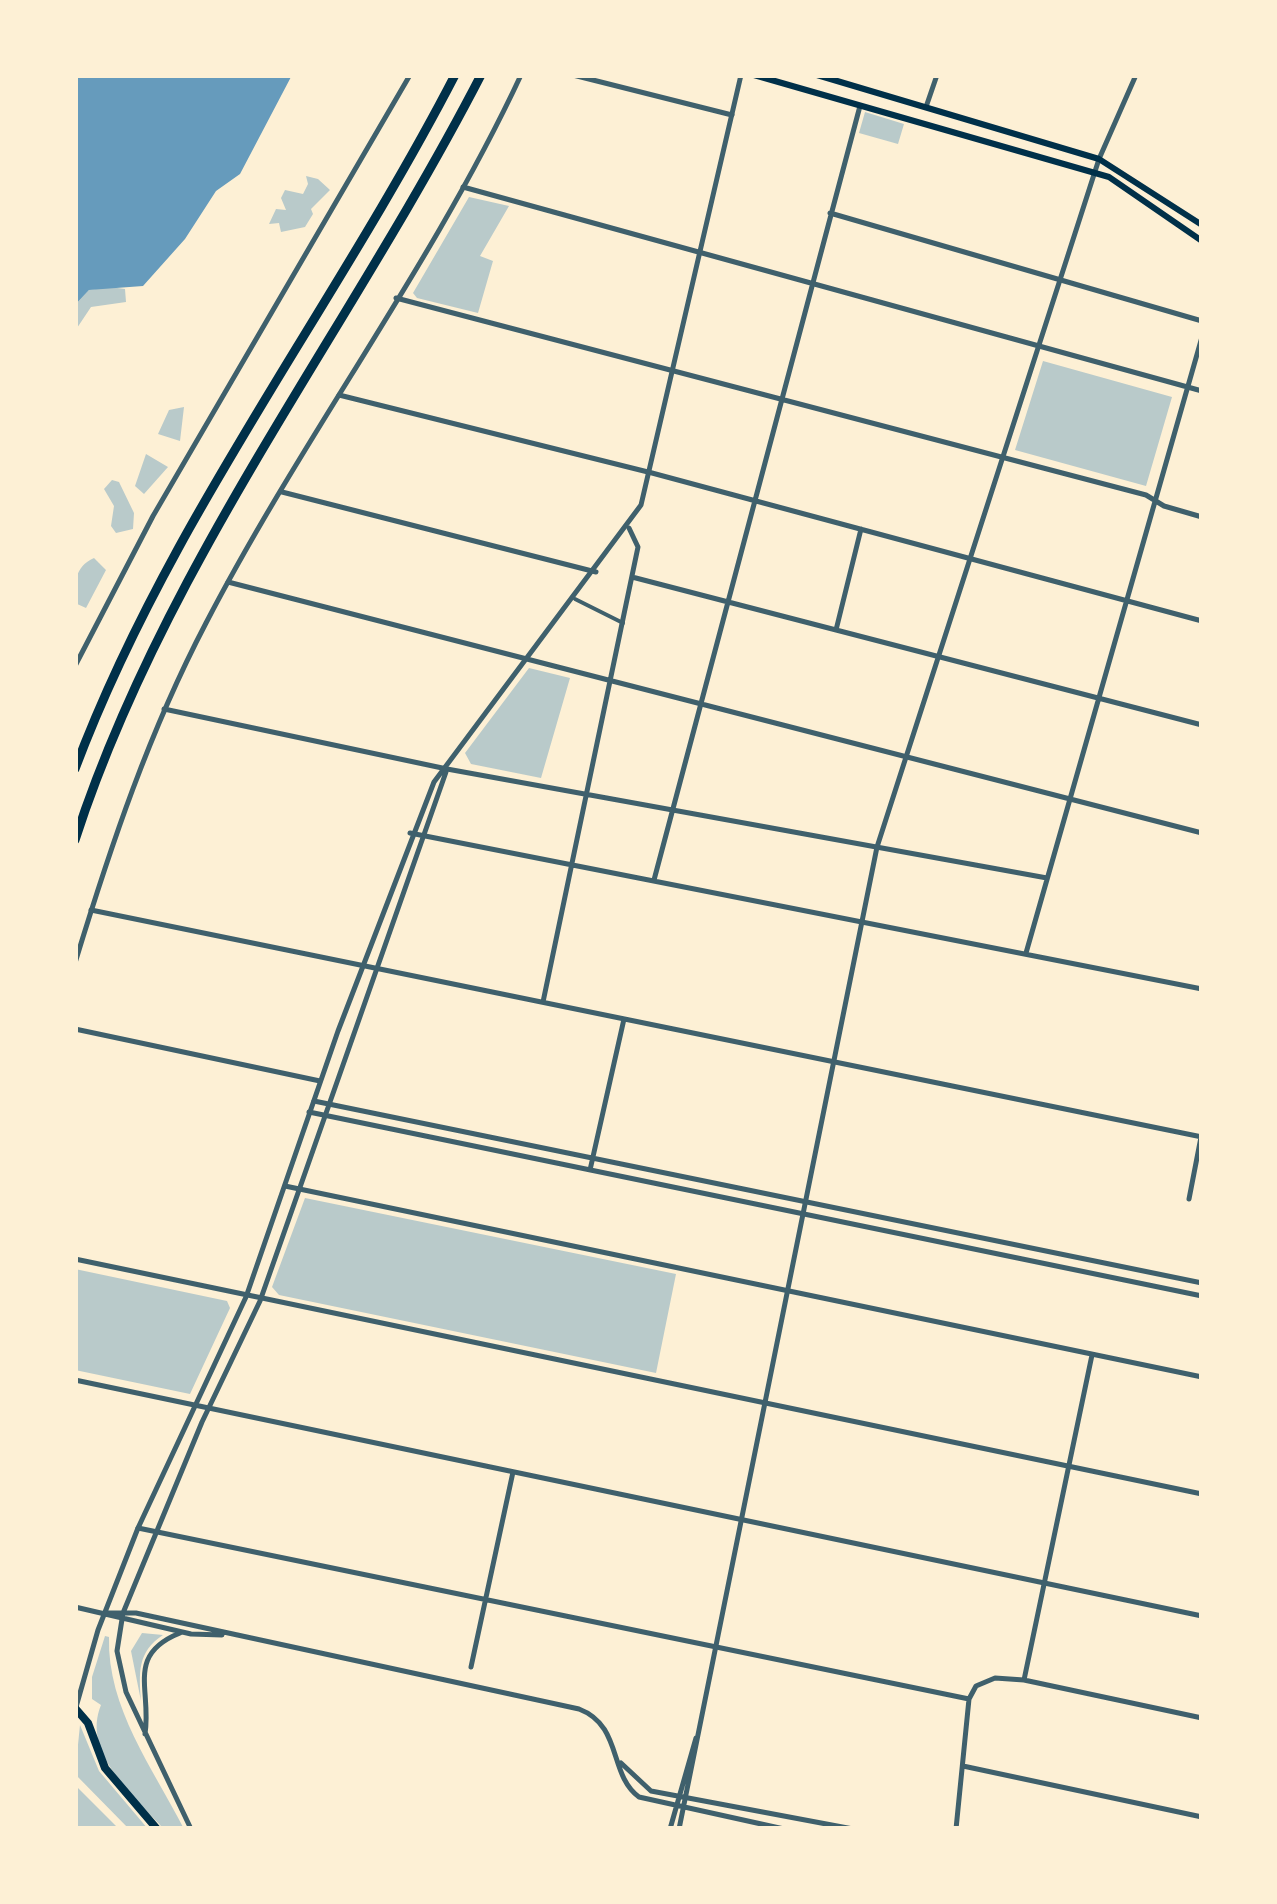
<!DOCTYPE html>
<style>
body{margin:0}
#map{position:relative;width:1277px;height:1904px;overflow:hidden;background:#fdf0d5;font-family:"Roboto Serif",serif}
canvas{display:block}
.frame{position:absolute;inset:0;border:78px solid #fdf0d5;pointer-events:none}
</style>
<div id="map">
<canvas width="1277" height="1904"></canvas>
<div class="frame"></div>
</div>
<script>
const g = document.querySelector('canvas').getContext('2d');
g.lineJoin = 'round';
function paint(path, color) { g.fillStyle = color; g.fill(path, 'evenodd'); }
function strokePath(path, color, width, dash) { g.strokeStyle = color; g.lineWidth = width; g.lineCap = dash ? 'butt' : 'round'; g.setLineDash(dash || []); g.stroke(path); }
paint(new Path2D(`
 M 865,112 L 904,124 L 898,144 L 859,133 Z
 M 306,176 L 318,179 L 330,190 L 311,209 L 313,214 L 305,227 L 281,232 L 279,223 L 269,224 L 276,209 L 286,210 L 281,198 L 285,190 L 303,194 L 308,184 Z
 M 469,197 L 509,206 L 480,256 L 493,261 L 478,313 L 417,298 L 413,293 Z
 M 110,287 L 125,289 L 126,302 L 91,307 L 75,331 L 75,305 L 89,290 Z
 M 1043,361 L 1172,397 L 1146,486 L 1015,450 Z
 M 184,407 L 180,441 L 158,434 L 169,410 Z
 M 146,454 L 168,467 L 144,494 L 135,486 Z
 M 112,480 L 119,482 L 134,513 L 133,529 L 116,533 L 111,526 L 114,506 L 104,489 Z
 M 94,558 L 106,570 L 86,608 L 75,603 C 75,583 74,567 94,558 Z
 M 529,668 L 570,678 L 541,778 L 471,764 L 465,753 Z
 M 305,1198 L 676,1274 L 656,1373 L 279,1295 L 272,1287 Z
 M 75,1269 L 227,1301 L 230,1308 L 190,1394 L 75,1370 Z
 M 142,1633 L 163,1635 C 137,1652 139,1673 141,1701 L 131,1651 Z
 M 105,1636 L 109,1637 C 107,1708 153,1768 184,1829 L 164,1829 C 135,1797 81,1753 101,1705 L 92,1699 L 92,1677 Z
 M 80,1725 L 99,1771 L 148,1829 L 129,1829 L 75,1774 Z
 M 75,1786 L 78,1788 L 119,1829 L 75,1829 Z`), '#b9caca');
paint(new Path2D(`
 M 75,75 L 292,75 L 240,174 L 216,191 L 185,239 L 143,286 L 89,290 L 75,305 Z`), '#669bbc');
strokePath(new Path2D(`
 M 575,599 L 623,623`), '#3f606c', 4);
strokePath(new Path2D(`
 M 573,75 L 732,115
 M 926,107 L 937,75
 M 1099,159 L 1136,75
 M 463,187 L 1202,391
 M 830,213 L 1202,321
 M 396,298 L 1146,495 L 1164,506 L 1202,517
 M 339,395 L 652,473 L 1202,621
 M 282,492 L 596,572
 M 632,577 L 1202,725
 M 228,582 L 1202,833
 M 836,630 L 861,529
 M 75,666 L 153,516 L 410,75
 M 164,709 L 447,769 L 1047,878
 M 410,833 L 1202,989
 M 654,880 L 860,106
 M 91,910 L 1202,1137
 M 1026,953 L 1202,337
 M 543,1002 L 638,547 L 629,528
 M 75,1029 L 320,1081
 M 314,1101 L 1202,1283
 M 309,1112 L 1202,1296
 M 590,1170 L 624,1019
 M 285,1186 L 1202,1377
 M 1189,1199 L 1202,1132
 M 75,1259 L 1202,1494
 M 75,1380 L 1202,1616
 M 138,1528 L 969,1699
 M 471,1667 L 513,1472
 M 1024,1680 L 1092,1355
 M 963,1766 L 1202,1817
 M 956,1829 L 969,1699 L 976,1686 L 995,1678 L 1024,1680 L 1202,1718`), '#3f606c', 5);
strokePath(new Path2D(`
 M 75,963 C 111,845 149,732 206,623 C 303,436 432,266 521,75
 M 75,1607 L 191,1634 L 222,1635
 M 105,1613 L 136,1613 L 579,1709 C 623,1726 608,1774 639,1797 L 784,1829
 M 76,1707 L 98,1630 L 138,1528 L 246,1297 L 338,1031 L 434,782 L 641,505 L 741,75
 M 145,1734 C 152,1690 125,1655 180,1633
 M 621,1763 L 651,1791 L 853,1829
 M 191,1829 L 126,1692 L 117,1651 L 123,1613 L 202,1422 L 260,1301 L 446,772
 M 670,1829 L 696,1738
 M 679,1829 L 877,847 L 1099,159`), '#3f606c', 5);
strokePath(new Path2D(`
 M 754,75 L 1109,177 L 1202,241
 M 817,75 L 1099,159 L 1202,225`), '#003049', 6);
strokePath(new Path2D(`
 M 75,1708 L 88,1723 L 105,1768 L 157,1829`), '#003049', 8);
strokePath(new Path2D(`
 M 75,769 C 168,521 334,309 455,75
 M 75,840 C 165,563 349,331 481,75`), '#003049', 9);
</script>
